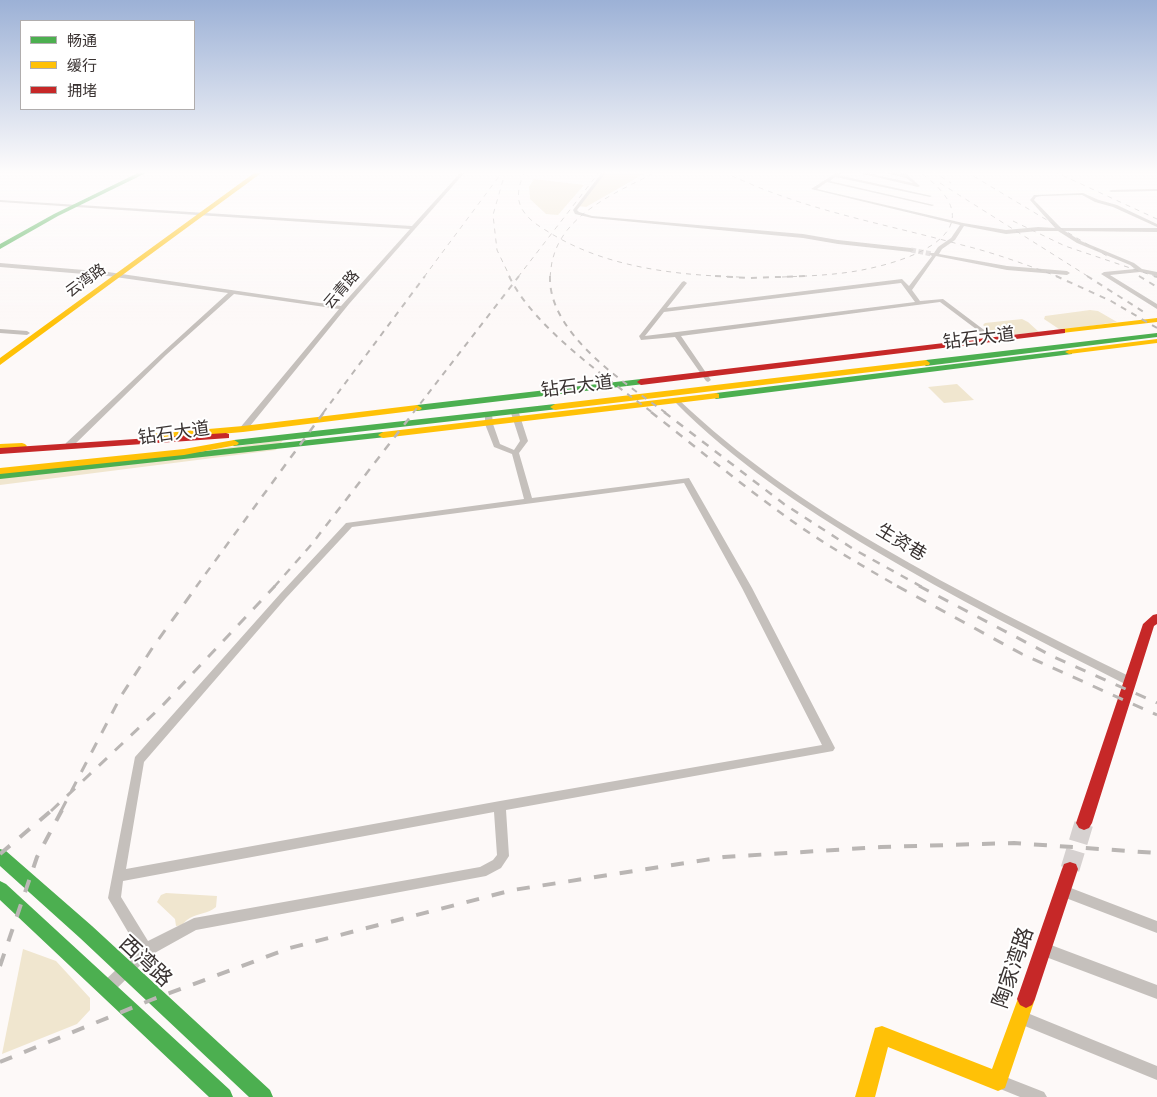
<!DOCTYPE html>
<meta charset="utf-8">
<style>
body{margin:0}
#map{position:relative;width:1157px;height:1097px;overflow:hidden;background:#fdf9f8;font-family:"Space Grotesk","Noto Sans SC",sans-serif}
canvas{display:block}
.legend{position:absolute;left:20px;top:20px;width:175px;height:90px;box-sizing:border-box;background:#fff;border:1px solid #b0adad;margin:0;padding:6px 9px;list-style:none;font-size:15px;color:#3a3332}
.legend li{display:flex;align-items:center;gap:10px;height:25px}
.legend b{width:25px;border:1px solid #b0adad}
</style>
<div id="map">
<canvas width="1157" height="1097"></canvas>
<ul class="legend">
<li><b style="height:6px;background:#4caf50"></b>畅通</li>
<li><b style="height:6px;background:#ffc107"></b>缓行</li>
<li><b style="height:6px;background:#c62828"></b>拥堵</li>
</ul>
</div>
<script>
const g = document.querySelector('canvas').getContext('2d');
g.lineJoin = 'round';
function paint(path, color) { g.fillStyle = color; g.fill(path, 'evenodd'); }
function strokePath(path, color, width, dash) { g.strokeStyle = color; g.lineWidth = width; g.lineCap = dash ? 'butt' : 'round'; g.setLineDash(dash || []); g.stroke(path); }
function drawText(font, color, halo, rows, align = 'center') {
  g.font = font + ' "Space Grotesk","Noto Sans SC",sans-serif'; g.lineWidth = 4; g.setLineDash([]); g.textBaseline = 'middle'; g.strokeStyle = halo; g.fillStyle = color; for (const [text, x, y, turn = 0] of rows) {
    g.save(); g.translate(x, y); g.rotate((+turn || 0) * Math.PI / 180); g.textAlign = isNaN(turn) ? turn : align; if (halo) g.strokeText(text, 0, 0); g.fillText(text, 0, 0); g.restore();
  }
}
paint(new Path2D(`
 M 606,171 L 649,171 L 586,207 L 578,206 Z
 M 534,179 L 584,185 L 558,215 L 546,214 L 530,199 L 529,187 Z
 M 1090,310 L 1098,311 L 1117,322 L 1064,330 L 1059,329 L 1044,319 L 1045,316 Z
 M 1022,319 L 1028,322 L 1039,332 L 1000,336 L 995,336 L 983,325 L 985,323 Z
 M 957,384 L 974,400 L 944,403 L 928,387 Z
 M 283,440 L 276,450 L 0,485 L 0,473 L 128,461 Z
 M 166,893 L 217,896 L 216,907 C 208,914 198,913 190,918 C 184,921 184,926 176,926 L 175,919 L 157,902 L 161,895 Z
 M 23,949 L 56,961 L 90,998 L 90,1010 L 77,1024 L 2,1054 Z`), '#f0e6cf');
strokePath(new Path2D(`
 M 911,250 L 932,254`), '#d6d1d0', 5, [5, 2.5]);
strokePath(new Path2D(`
 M 1070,869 L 1084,823`), '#d6d1d0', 19, [19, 9]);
paint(new Path2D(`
 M 462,171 L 466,171 L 349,304 L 246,431 L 243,431 L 239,429 L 339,309 L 234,294 L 166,355 L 72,447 L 66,447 L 65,445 L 66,443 L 162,353 L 228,293 L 108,276 L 0,267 L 0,263 L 108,272 L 341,306 L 410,229 L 0,202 L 0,200 L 412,226 Z
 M 603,171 L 607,171 L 577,210 L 579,212 L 592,216 L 803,234 L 838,240 L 911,248 L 914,250 L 911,252 L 838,244 L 803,238 L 592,218 L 575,214 L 573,210 Z
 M 839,171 L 844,171 L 838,175 L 932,196 L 930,197 L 835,177 L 830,181 L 934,205 L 932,206 L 827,182 L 817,189 L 963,223 L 1006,230 L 1038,227 L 1055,228 L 1030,200 L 1034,195 L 1083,193 L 1099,200 L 1117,205 L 1157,224 L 1157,227 L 1113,207 L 1095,202 L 1082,195 L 1042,196 L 1036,197 L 1034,200 L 1061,228 L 1157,228 L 1157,232 L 1065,231 L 1081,241 L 1134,263 L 1142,269 L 1157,272 L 1157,276 L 1140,272 L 1110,275 L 1157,304 L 1157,309 L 1101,274 L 1104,272 L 1135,269 L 1130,265 L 1077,243 L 1058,231 L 1038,231 L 1006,234 L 964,226 L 955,240 L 942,249 L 939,254 L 1007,266 L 1067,271 L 1070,273 L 1067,275 L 1007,270 L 936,256 L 912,290 L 920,301 L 943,299 L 996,339 L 996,341 L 992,341 L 940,302 L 681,336 L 711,380 L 708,382 L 706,381 L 675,337 L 641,340 L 639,336 L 640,335 L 682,282 L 684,281 L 687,283 L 667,308 L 902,279 L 909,286 L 932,256 L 929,254 L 930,253 L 934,253 L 938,247 L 951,238 L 960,225 L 811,189 ZM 901,283 L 915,302 L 645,336 L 664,312 Z
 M 850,171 L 858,171 L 913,183 L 906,178 L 877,171 L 885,171 L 902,175 L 898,171 L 903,171 L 920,186 L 918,187 Z
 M 1157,189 L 1157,191 L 1111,192 L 1109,191 L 1111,190 Z
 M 0,329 L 27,331 L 30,333 L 27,335 L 0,333 Z
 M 677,399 L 679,400 C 739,457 806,503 878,545 C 960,593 1047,636 1133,678 L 1134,681 L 1133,684 L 1129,685 L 1125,684 C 1040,641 954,598 872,549 C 801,506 733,461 675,402 L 675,400 Z
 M 512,411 L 515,411 L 519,413 L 528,441 L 519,453 L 532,498 L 689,478 L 752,588 L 835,748 L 833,751 L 506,810 L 509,856 L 501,868 L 486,876 L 196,930 L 151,955 L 112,993 L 107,995 L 102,993 L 100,988 L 102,983 L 138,949 L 108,898 L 135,757 L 280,594 L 346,523 L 524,499 L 512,454 L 494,447 L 485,424 L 485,416 L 489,414 L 492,414 L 493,424 L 500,444 L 514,450 L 520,441 L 511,413 ZM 684,483 L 742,588 L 822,745 L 500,801 L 126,869 L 144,762 L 286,598 L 352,527 ZM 494,812 L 497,855 L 493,860 L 480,867 L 194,918 L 148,941 L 121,897 L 123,881 Z
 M 1063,885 L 1157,921 L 1157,933 L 1058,895 L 1057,891 L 1058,887 Z
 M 1043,942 L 1157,985 L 1157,999 L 1038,954 L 1036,949 L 1038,944 Z
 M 1020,1010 L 1157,1066 L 1157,1080 L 1015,1022 L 1013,1017 L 1015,1012 Z
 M 998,1074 L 1044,1092 L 1047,1097 L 1020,1097 L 993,1086 L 991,1081 L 993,1076 Z`), '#c5c0bc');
paint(new Path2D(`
 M 142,171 L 150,171 L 58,216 L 0,249 L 0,244 L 54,214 Z
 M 1157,333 L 1157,337 L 926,366 L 922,363 L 926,360 Z
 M 1069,350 L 1072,350 L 1072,354 L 716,399 L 712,396 L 716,393 Z
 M 641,379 L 645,382 L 644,384 L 417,411 L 412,408 L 417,405 Z
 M 555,404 L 558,405 L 558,409 L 234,446 L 229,443 L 234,440 Z
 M 383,432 L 386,433 L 386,437 L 0,479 L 0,473 Z
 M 0,849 L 6,851 L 92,926 L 270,1090 L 273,1097 L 249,1097 L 80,938 L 0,866 Z
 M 0,881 L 6,884 L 230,1090 L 233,1097 L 209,1097 L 0,900 Z`), '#4caf50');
paint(new Path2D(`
 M 257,171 L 264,171 L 0,365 L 0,358 Z
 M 1157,318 L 1157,322 L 1062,333 L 1058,331 L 1062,329 Z
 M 1157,339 L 1157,343 L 1069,354 L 1065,352 L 1069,350 Z
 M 926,360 L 930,363 L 929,365 L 555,410 L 550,407 L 555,404 Z
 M 716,393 L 719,394 L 719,398 L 383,438 L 378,435 L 383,432 Z
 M 417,405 L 422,408 L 420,410 L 243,432 L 151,440 L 146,437 L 151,434 L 243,426 Z
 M 234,440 L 239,443 L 237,445 L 184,455 L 0,474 L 0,468 L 184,449 Z
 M 22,443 L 25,444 L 27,446 L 25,448 L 0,450 L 0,444 Z
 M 1026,990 L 1032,993 L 1035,999 L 1005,1088 L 998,1091 L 888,1047 L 875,1097 L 855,1097 L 873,1035 L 875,1028 L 882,1026 L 992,1069 L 1020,993 Z`), '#ffc107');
paint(new Path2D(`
 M 1062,329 L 1065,329 L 1065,333 L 641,385 L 637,382 L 641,379 Z
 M 226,433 L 229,434 L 229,438 L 0,454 L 0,448 Z
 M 1157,614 L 1157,624 L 1154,626 L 1092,823 L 1089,828 L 1084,830 L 1079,828 L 1076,823 L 1143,624 L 1153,615 Z
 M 1070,862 L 1076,864 L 1078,869 L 1035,999 L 1032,1005 L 1026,1008 L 1020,1005 L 1017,999 L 1062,869 L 1064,864 Z`), '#c62828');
strokePath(new Path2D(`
 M 525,171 C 521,180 517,190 519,201 C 522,215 535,224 547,231 C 603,267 674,275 739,277
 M 722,171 C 801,210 878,222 962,245 C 995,253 1027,265 1059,277
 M 932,171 L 951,183
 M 965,171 L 1107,256
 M 1053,171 L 1157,219
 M 503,180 L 493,215 L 497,250 L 510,277
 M 940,183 L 1089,277
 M 1013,221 L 1065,246 L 1157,277
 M 1139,276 L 1141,277
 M 424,277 L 503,171
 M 518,277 L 600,171
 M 550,277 C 551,271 551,264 553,258 C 565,212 620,191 658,171
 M 782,277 C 809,276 836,275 862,270 C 919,259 999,227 918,171`), '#bab6b4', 1, [5, 5]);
strokePath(new Path2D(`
 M 509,276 C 533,327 608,379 653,413
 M 550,276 C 548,334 625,383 666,413
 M 715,276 L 749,278 L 808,276
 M 1056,276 L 1111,301 L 1157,328
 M 1087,276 L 1147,314
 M 1139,276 L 1157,287
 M 1154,276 L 1157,277
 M 323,413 L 425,276
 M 413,413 L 519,276`), '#bab6b4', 2, [6, 6]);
strokePath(new Path2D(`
 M 651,412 C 701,451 750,492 802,528 C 833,549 866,568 899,587
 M 664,412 L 784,504 L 855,550 L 922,587
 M 196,587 L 324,412
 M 274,587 L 311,545 L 414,412`), '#bab6b4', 2.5, [8, 8]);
strokePath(new Path2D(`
 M 897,586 L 1022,654 L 1157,715
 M 919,586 L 1054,657 L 1157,703
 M 51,811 L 162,706 L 275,586
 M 61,811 L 121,696 L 153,647 L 197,586`), '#bab6b4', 3, [11, 11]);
strokePath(new Path2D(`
 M 0,854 L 52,810
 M 0,966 L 37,857 L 62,810
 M 0,1062 L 151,1000 L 290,948 L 513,890 L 724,857 L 881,847 L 1014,843 L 1157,853`), '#bab6b4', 4, [13, 13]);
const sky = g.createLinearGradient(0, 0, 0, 325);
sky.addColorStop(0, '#9cb1d6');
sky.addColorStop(0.53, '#fefcfc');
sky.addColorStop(1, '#fefcfc00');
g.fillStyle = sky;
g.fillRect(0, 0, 1157, 325);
drawText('15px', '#3a3332', '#fff', [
 ["云湾路",86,281,-36],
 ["云青路",342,290,-49]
]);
drawText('18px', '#3a3332', '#fff', [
 ["钻石大道",979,339,-7],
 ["钻石大道",577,387,-7],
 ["钻石大道",174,434,-8],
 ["生资巷",901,543,31]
]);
drawText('21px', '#3a3332', '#fff', [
 ["西湾路",145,962,43],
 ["陶家湾路",1014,968,-71]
]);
</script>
